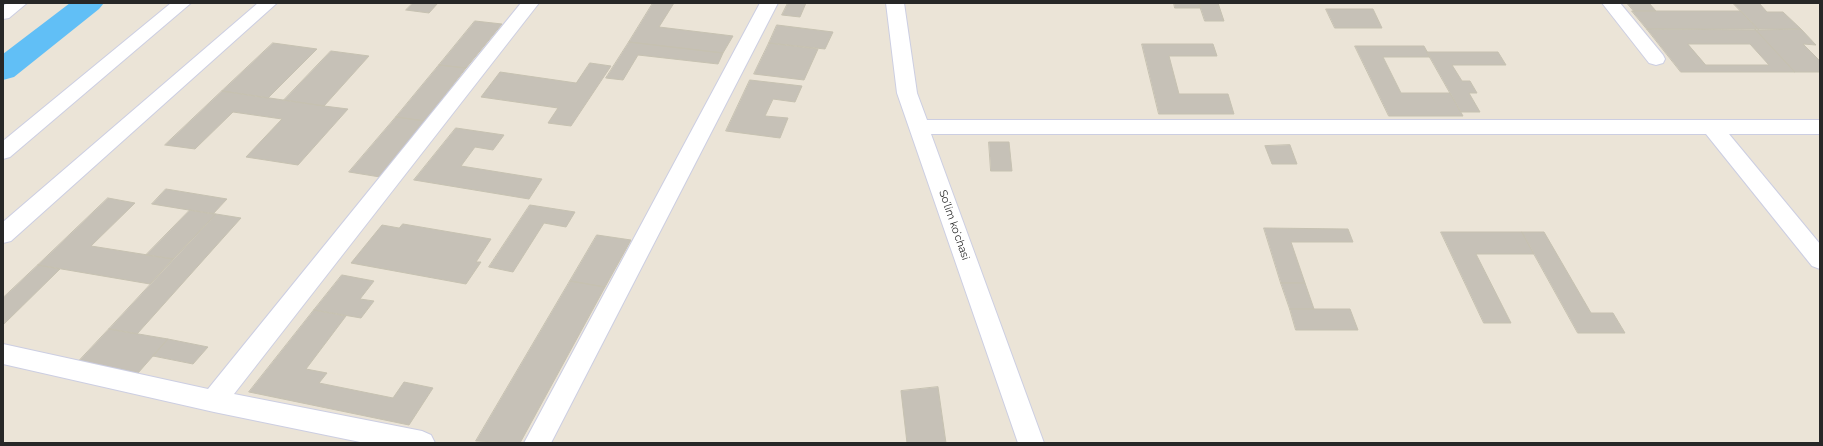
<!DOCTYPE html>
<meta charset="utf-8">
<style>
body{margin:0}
#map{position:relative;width:1823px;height:446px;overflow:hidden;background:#ebe4d7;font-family:Raleway,sans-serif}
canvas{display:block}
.frame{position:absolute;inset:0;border:4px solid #272727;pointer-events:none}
</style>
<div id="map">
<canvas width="1823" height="446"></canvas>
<div class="frame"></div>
</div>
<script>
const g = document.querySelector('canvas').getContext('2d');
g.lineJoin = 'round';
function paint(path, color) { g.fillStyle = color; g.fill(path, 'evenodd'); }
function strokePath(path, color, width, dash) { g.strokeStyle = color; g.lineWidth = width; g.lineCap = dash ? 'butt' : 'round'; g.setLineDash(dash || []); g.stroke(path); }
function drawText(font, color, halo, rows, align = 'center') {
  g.font = font + ' Raleway,sans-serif'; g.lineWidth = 3; g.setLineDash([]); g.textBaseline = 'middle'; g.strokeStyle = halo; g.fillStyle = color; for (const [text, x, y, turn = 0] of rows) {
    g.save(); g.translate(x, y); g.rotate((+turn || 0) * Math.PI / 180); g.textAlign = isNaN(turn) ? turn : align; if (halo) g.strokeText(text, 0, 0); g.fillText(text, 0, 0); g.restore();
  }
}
paint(new Path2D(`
 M 70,3 L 104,3 L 99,9 L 14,77 L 3,80 L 3,54 Z`), '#61bff6');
const building = new Path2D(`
 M 413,3 L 438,3 L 429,13 L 406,10 Z
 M 653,3 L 674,3 L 659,27 L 733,36 L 723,53 L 629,42 Z
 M 788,3 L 806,3 L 800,17 L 782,15 Z
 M 1174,3 L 1199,3 L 1201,8 L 1175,8 Z
 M 1199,3 L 1218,3 L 1224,21 L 1205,21 Z
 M 1627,3 L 1649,3 L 1656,11 L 1634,11 Z
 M 1733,3 L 1759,3 L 1767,12 L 1783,12 L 1801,29 L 1759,30 Z
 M 1326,9 L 1373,9 L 1382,28 L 1335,28 Z
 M 1632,11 L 1741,11 L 1759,30 L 1647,29 Z
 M 475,21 L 502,24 L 466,68 L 439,65 Z
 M 777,25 L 833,32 L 825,49 L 769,43 Z
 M 1647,29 L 1755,29 L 1795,72 L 1681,72 ZM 1688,44 L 1750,44 L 1769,65 L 1706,65 Z
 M 1755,29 L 1801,29 L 1816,45 L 1803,44 L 1820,61 L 1820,72 L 1795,72 Z
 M 629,42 L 723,53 L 718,64 L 638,55 L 623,80 L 606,78 Z
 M 273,43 L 317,49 L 268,98 L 222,91 Z
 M 769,43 L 818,49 L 804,80 L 754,74 Z
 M 1142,44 L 1213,44 L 1217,56 L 1169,56 L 1179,94 L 1228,94 L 1234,114 L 1159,114 Z
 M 1355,46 L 1424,46 L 1430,57 L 1383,57 L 1401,93 L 1450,93 L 1463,116 L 1389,116 Z
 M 331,51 L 369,56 L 324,106 L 284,100 Z
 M 1427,52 L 1498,52 L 1506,65 L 1452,65 L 1462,81 L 1470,81 L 1477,93 L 1469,93 L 1480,112 L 1461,112 Z
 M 590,63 L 611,66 L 571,126 L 548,123 L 558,108 L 481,97 L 500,72 L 576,83 Z
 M 439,65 L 466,68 L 425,121 L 396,117 Z
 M 750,80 L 802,86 L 795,102 L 773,99 L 765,116 L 788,118 L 780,138 L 726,131 Z
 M 222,91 L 324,106 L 348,109 L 298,165 L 246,157 L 282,119 L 233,112 L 195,149 L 165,145 Z
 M 396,117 L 425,121 L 380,177 L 349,172 Z
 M 456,128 L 504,135 L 493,150 L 475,147 L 461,166 L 542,179 L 529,199 L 414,180 Z
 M 989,142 L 1009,142 L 1012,171 L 991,171 Z
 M 1290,145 L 1297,164 L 1272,164 L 1265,146 Z
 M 166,189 L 227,199 L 213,214 L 152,204 Z
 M 108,198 L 135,203 L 91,246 L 173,259 L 150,284 L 38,265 Z
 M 530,205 L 575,212 L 566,227 L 544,223 L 513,272 L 489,267 Z
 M 190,210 L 216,214 L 173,259 L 146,255 Z
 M 216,214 L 241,218 L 137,334 L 109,329 Z
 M 403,224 L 491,239 L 476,262 L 481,262 L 466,284 L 351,263 L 382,225 L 399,228 Z
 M 1264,228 L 1348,229 L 1353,242 L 1291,242 L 1305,283 L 1281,283 Z
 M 1441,232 L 1522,232 L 1534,254 L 1476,254 L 1511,323 L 1484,323 Z
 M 1522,232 L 1544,232 L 1591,313 L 1613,313 L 1625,333 L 1578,333 Z
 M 597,235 L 631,240 L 605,287 L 570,281 Z
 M 38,265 L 60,269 L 3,325 L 3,298 Z
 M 342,275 L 374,281 L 360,299 L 374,301 L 361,318 L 314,310 Z
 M 570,281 L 605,287 L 520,443 L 476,441 Z
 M 1281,283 L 1305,283 L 1314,309 L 1290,309 Z
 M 1290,309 L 1350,309 L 1358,330 L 1296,330 Z
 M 314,310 L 346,316 L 306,369 L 327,373 L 319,383 L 393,398 L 404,382 L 433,388 L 409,425 L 249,392 Z
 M 109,329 L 168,339 L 138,373 L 78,362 Z
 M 168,339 L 208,347 L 193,364 L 153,356 Z
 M 938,387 L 946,443 L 907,443 L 901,391 Z`);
paint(building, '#c6c1b7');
strokePath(building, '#c6c1b1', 1);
const minor = new Path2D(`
 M 7,3 L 27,3 L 9,18 L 3,19 L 3,6 Z
 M 171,3 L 191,3 L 10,157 L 3,159 L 3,141 Z
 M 258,3 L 277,3 L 11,241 L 3,243 L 3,222 Z
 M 521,3 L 539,3 L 234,394 L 422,431 L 431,435 L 435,443 L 365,443 L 214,412 L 3,364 L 3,344 L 208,389 Z
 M 760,3 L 778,3 L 551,443 L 524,443 Z
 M 886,3 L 904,3 L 917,93 L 927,120 L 1820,120 L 1820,134 L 1729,134 L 1820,244 L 1820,269 L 1812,266 L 1706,134 L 931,134 L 1044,443 L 1018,443 L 897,93 Z
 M 1602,3 L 1620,3 L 1663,55 L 1665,59 L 1663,63 L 1656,65 L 1649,63 Z`);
strokePath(minor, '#cccee2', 2);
paint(minor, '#fff');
drawText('11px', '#272727', '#fff', [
 ["Soʻlim koʻchasi",954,225,71]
]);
</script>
